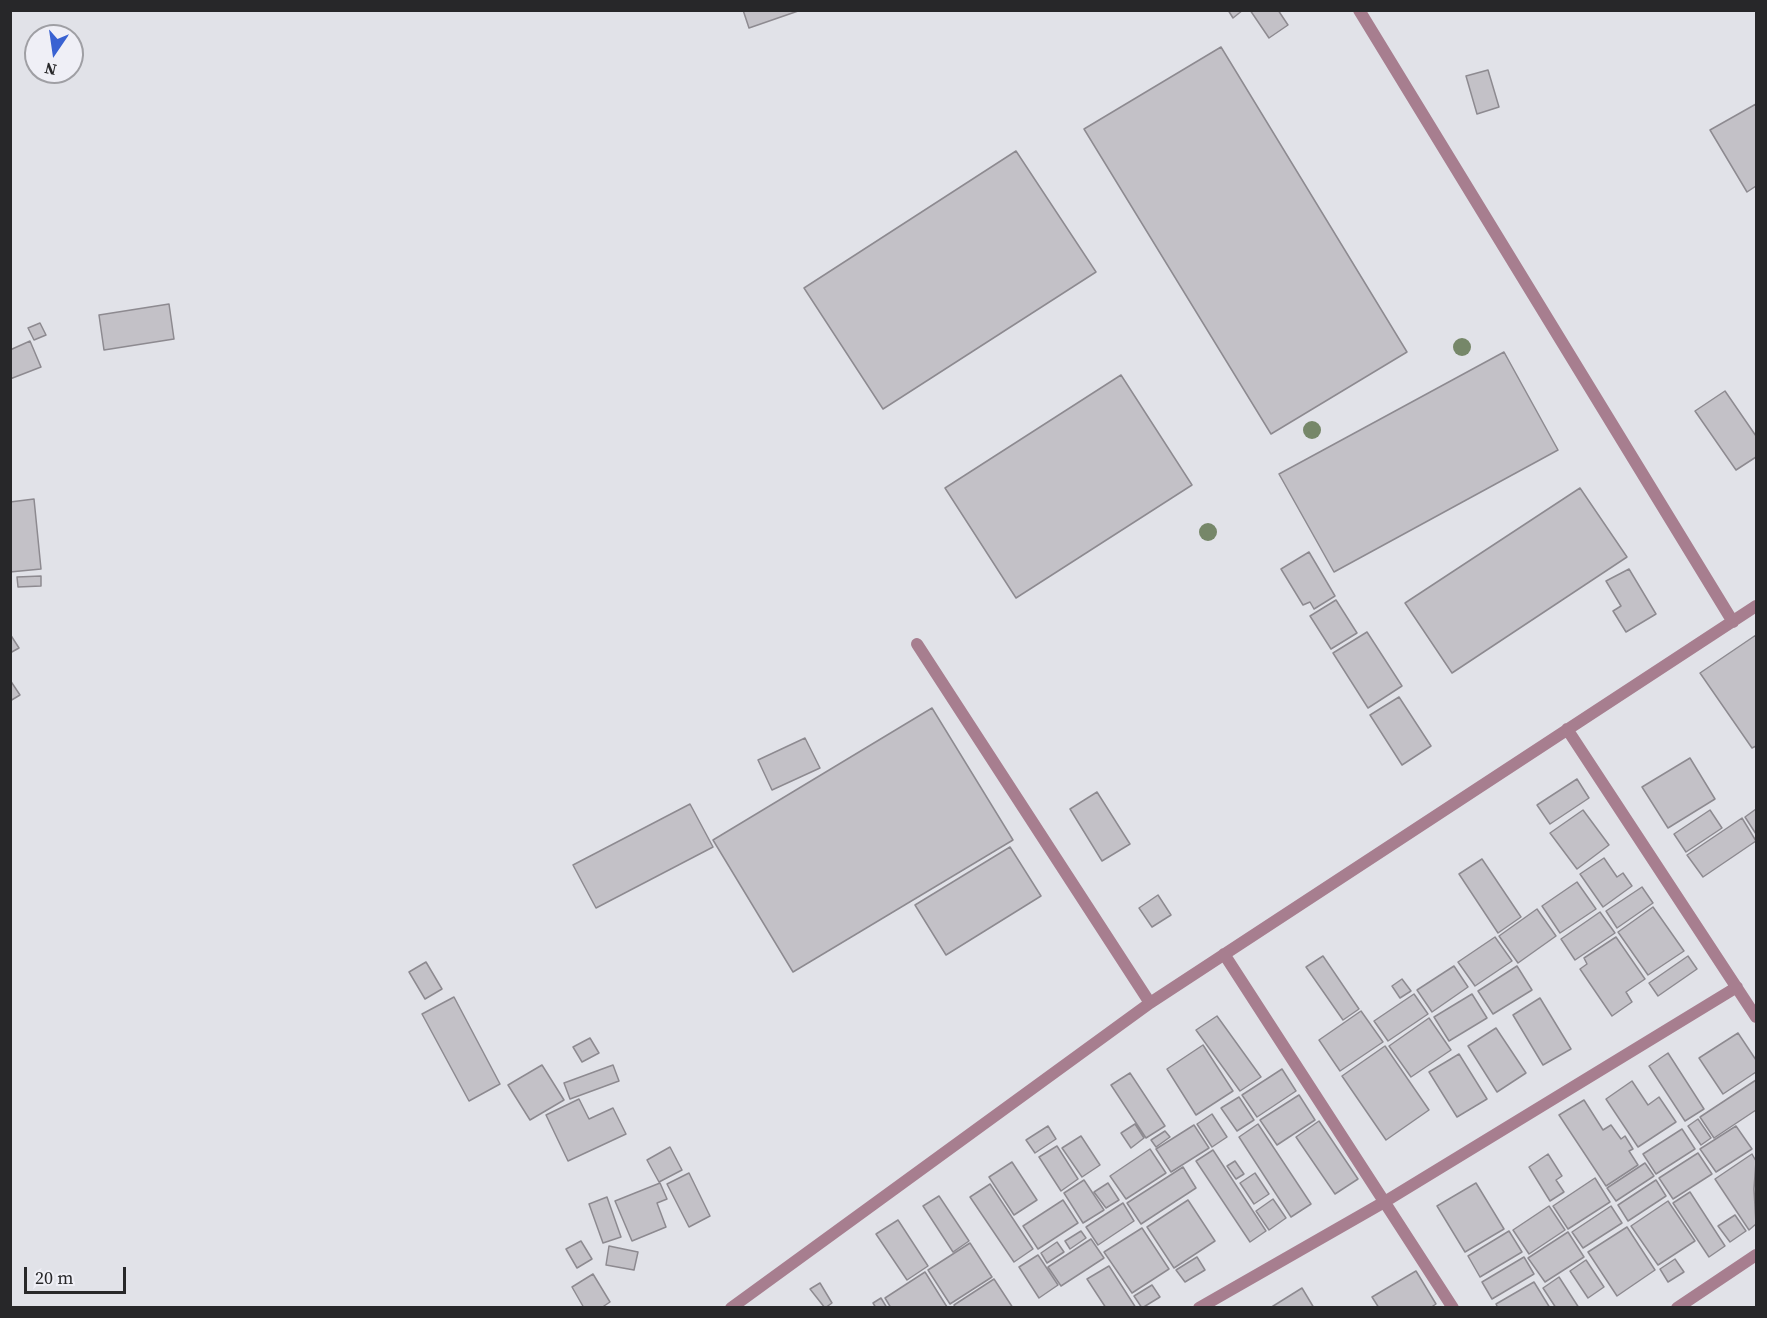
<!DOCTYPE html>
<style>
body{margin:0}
#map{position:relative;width:1767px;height:1318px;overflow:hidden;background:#e1e2e8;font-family:"Source Serif 4",serif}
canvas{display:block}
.frame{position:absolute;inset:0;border:12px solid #272729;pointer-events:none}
.north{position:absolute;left:24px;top:24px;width:60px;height:60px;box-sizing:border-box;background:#efeff6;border:2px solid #9f9fa4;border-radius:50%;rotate:193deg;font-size:16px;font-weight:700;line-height:24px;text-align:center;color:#272729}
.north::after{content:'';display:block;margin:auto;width:21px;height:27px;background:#3962d2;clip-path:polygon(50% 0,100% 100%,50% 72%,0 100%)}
.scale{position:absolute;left:24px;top:1267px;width:102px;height:27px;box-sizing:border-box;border:3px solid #272729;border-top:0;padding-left:8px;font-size:18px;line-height:21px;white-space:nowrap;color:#272729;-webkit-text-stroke:4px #efeff6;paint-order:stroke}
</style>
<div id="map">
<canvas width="1767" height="1318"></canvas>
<div class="frame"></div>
<div class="north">N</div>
<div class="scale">20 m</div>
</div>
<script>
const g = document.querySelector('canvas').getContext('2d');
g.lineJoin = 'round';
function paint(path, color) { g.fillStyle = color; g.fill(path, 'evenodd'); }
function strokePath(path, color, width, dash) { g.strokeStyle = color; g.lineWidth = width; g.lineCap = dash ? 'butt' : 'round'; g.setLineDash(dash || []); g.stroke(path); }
const building = new Path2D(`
 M 743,10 L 801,10 L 749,28 Z
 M 1228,10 L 1243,10 L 1233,18 Z
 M 1250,10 L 1278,10 L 1288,25 L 1269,38 Z
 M 1221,47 L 1407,352 L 1271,434 L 1084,129 Z
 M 1488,70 L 1499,107 L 1477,114 L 1466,76 Z
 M 1756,104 L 1756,186 L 1747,192 L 1710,130 Z
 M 1016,151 L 1096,272 L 883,409 L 804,288 Z
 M 169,304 L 174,339 L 104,350 L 99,315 Z
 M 40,323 L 46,335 L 34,340 L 28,328 Z
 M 30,341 L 41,367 L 10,379 L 10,350 Z
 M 1504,352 L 1558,450 L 1334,572 L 1279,474 Z
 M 1121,375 L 1192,485 L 1016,598 L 945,488 Z
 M 1725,391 L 1756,436 L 1756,457 L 1736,470 L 1695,411 Z
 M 1580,488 L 1627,557 L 1452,673 L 1405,603 Z
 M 34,499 L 41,569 L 10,572 L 10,502 Z
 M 1309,552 L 1335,596 L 1314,609 L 1310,602 L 1303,605 L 1281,569 Z
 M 1629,569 L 1656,614 L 1626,632 L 1613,611 L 1621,606 L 1606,581 Z
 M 41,576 L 41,586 L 18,587 L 17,577 Z
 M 1336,600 L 1357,633 L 1331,649 L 1310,616 Z
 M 1367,632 L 1402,686 L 1368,708 L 1333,653 Z
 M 10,634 L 19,648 L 10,653 Z
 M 1756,635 L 1756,746 L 1752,748 L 1700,673 Z
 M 10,680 L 20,695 L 10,701 Z
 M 1399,697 L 1431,746 L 1402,765 L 1370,715 Z
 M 932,708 L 1013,840 L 793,972 L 713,840 Z
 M 805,738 L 820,768 L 772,790 L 758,760 Z
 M 1690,758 L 1715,799 L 1668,828 L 1642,787 Z
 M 1577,779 L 1589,798 L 1550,824 L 1537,805 Z
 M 1097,792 L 1130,844 L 1102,861 L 1070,809 Z
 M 690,804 L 713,847 L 596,908 L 573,865 Z
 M 1756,809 L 1756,834 L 1745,817 Z
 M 1583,810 L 1609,845 L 1577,869 L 1550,833 Z
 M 1710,810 L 1722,828 L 1686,852 L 1674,834 Z
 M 1742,818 L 1756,841 L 1703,877 L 1687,855 Z
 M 1010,847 L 1041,896 L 946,955 L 915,905 Z
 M 1604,858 L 1617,877 L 1623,873 L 1632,886 L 1603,907 L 1580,874 Z
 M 1482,859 L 1521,917 L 1498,933 L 1459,874 Z
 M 1577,882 L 1596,909 L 1560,933 L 1542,906 Z
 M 1642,887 L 1653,903 L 1617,928 L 1606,911 Z
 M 1158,895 L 1171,915 L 1152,927 L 1139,908 Z
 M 1653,907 L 1684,951 L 1648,975 L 1618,932 Z
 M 1537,909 L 1556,936 L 1518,963 L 1499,936 Z
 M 1600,912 L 1615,933 L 1575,960 L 1561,939 Z
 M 1495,937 L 1512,961 L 1475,986 L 1458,962 Z
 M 1616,937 L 1645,979 L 1626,992 L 1632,1002 L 1612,1016 L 1580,969 L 1587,964 L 1584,958 Z
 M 1323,956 L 1359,1009 L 1343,1020 L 1306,967 Z
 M 1688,956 L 1697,969 L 1658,996 L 1649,983 Z
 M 426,962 L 442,989 L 425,999 L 409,972 Z
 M 1454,966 L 1468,987 L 1432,1012 L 1417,990 Z
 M 1517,966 L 1532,990 L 1493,1014 L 1478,991 Z
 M 1402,979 L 1411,991 L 1400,998 L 1392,986 Z
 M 1414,994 L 1428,1014 L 1388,1041 L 1374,1021 Z
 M 1472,994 L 1487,1018 L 1449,1041 L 1434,1017 Z
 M 454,997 L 500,1084 L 469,1101 L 422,1014 Z
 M 1540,998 L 1571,1049 L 1543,1065 L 1513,1015 Z
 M 1361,1011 L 1383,1042 L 1340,1071 L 1319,1040 Z
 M 1217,1016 L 1261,1077 L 1240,1091 L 1196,1030 Z
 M 1429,1018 L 1451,1050 L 1411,1077 L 1389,1046 Z
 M 1496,1028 L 1526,1073 L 1497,1092 L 1468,1046 Z
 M 1738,1033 L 1756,1060 L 1756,1072 L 1723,1094 L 1699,1058 Z
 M 590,1038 L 599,1053 L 582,1062 L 573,1047 Z
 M 1203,1045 L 1233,1091 L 1196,1115 L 1167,1069 Z
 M 1385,1046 L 1429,1110 L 1386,1140 L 1342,1076 Z
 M 1668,1053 L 1704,1109 L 1685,1121 L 1649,1066 Z
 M 1459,1054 L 1487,1099 L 1457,1117 L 1429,1072 Z
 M 542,1065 L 564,1100 L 530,1120 L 508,1085 Z
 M 613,1065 L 619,1081 L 570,1099 L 564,1083 Z
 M 1282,1069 L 1296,1091 L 1257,1117 L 1242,1095 Z
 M 1130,1073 L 1165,1126 L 1146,1138 L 1111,1085 Z
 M 1756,1080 L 1756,1110 L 1714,1138 L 1700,1117 Z
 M 1632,1081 L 1648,1105 L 1659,1097 L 1676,1122 L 1638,1147 L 1606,1099 Z
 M 1299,1095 L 1315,1120 L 1277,1145 L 1260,1120 Z
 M 1239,1097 L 1254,1120 L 1237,1131 L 1221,1108 Z
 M 579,1099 L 589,1119 L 613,1108 L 626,1134 L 568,1161 L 546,1115 Z
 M 1584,1100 L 1603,1130 L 1611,1125 L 1621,1139 L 1625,1136 L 1633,1149 L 1629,1151 L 1638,1165 L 1606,1186 L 1559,1115 Z
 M 1212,1114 L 1227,1137 L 1212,1147 L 1197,1124 Z
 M 1698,1119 L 1711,1138 L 1701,1145 L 1688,1126 Z
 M 1319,1121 L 1358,1179 L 1335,1194 L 1296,1137 Z
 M 1135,1124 L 1144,1138 L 1131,1148 L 1121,1133 Z
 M 1258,1124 L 1311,1204 L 1291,1217 L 1239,1137 Z
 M 1194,1125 L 1209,1148 L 1171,1172 L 1156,1149 Z
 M 1048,1126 L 1056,1139 L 1035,1153 L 1026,1140 Z
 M 1736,1126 L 1752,1149 L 1716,1172 L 1700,1149 Z
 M 1682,1129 L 1695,1149 L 1656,1174 L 1643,1154 Z
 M 1165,1131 L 1170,1137 L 1156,1147 L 1151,1140 Z
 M 1081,1136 L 1100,1165 L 1082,1177 L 1062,1148 Z
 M 1057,1146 L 1078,1179 L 1061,1191 L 1039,1157 Z
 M 670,1147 L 682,1170 L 659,1182 L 647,1160 Z
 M 1150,1149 L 1166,1173 L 1126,1199 L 1110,1176 Z
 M 1213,1150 L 1266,1231 L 1250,1242 L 1196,1161 Z
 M 1698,1153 L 1712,1174 L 1673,1199 L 1659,1178 Z
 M 1548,1154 L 1562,1176 L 1556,1180 L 1564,1192 L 1550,1201 L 1529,1167 Z
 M 1752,1154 L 1756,1161 L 1754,1189 L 1756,1224 L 1749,1230 L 1715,1179 Z
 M 1235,1161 L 1244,1174 L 1236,1179 L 1227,1166 Z
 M 1012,1162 L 1037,1200 L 1014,1215 L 989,1177 Z
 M 1645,1163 L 1654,1176 L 1616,1201 L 1607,1188 Z
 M 1183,1167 L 1196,1188 L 1141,1224 L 1127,1203 Z
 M 689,1173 L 710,1216 L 689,1227 L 667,1184 Z
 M 1255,1173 L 1269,1194 L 1254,1204 L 1240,1183 Z
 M 1595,1178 L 1610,1202 L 1568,1229 L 1553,1206 Z
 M 1084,1180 L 1104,1210 L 1083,1223 L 1064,1193 Z
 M 1656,1180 L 1666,1196 L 1628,1221 L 1618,1205 Z
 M 660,1183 L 667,1199 L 657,1203 L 666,1227 L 632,1241 L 615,1201 Z
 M 1108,1183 L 1119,1200 L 1106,1208 L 1094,1192 Z
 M 1476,1183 L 1504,1229 L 1465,1252 L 1437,1206 Z
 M 990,1184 L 1033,1249 L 1014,1262 L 970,1197 Z
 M 1690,1192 L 1725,1246 L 1709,1257 L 1673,1203 Z
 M 939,1196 L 969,1241 L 953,1252 L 923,1206 Z
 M 607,1197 L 621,1237 L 603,1243 L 589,1204 Z
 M 1273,1199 L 1286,1218 L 1269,1230 L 1256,1211 Z
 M 1063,1200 L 1078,1223 L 1038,1249 L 1023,1226 Z
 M 1188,1200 L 1215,1241 L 1174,1268 L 1147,1227 Z
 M 1668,1201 L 1695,1241 L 1658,1265 L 1631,1226 Z
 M 1123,1203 L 1134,1221 L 1098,1245 L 1086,1227 Z
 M 1549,1206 L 1565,1230 L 1529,1254 L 1513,1230 Z
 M 1611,1206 L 1622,1223 L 1583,1248 L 1572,1232 Z
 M 1735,1215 L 1746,1231 L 1730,1242 L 1718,1226 Z
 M 898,1220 L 928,1266 L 907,1280 L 876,1234 Z
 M 1627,1227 L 1655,1270 L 1617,1296 L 1588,1252 Z
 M 1142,1228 L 1169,1269 L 1132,1293 L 1104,1252 Z
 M 1081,1231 L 1086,1238 L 1070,1249 L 1065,1241 Z
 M 1509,1231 L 1522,1252 L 1480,1277 L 1468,1256 Z
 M 1568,1232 L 1584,1257 L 1545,1282 L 1528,1258 Z
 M 1091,1239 L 1104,1258 L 1061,1286 L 1048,1267 Z
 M 581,1241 L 592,1259 L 577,1268 L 566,1249 Z
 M 1057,1242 L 1064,1252 L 1047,1263 L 1041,1253 Z
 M 970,1243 L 992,1277 L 950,1304 L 928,1270 Z
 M 609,1246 L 638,1252 L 634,1270 L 606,1265 Z
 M 1038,1255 L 1058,1285 L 1039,1298 L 1019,1267 Z
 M 1197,1257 L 1205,1270 L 1185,1282 L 1176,1270 Z
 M 1524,1257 L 1534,1274 L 1492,1299 L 1482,1282 Z
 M 1675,1259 L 1684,1272 L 1668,1282 L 1660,1269 Z
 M 1586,1260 L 1604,1287 L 1588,1298 L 1570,1271 Z
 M 1109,1266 L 1136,1308 L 1106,1308 L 1087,1279 Z
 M 1416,1271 L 1436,1304 L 1430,1308 L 1379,1308 L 1372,1297 Z
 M 925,1272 L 947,1307 L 891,1308 L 885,1298 Z
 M 593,1274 L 610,1302 L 601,1308 L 584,1308 L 572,1287 Z
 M 1559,1277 L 1579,1308 L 1556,1308 L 1543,1288 Z
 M 994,1279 L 1013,1308 L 956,1308 L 954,1305 Z
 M 1534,1282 L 1550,1308 L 1498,1308 L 1496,1304 Z
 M 820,1283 L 832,1303 L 825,1308 L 810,1289 Z
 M 1152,1285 L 1160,1297 L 1142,1308 L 1134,1296 Z
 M 1302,1288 L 1314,1308 L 1270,1308 Z
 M 881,1298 L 887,1308 L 876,1308 L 873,1303 Z`);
paint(building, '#c3c1c7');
strokePath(building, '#8d8a90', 1.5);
strokePath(new Path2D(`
 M 1359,10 L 1733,622
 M 917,644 L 1150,1003
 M 1567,729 L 1756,1017
 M 1224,954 L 1453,1308
 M 731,1308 L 1150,1003 L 1756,606
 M 1199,1308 L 1386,1201 L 1737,987
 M 1677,1308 L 1756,1255`), '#a77e8f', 12);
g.fillStyle = '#768769';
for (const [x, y] of [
 [1462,347],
 [1312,430],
 [1208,532]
]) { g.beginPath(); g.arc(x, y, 9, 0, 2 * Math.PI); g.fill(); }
</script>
